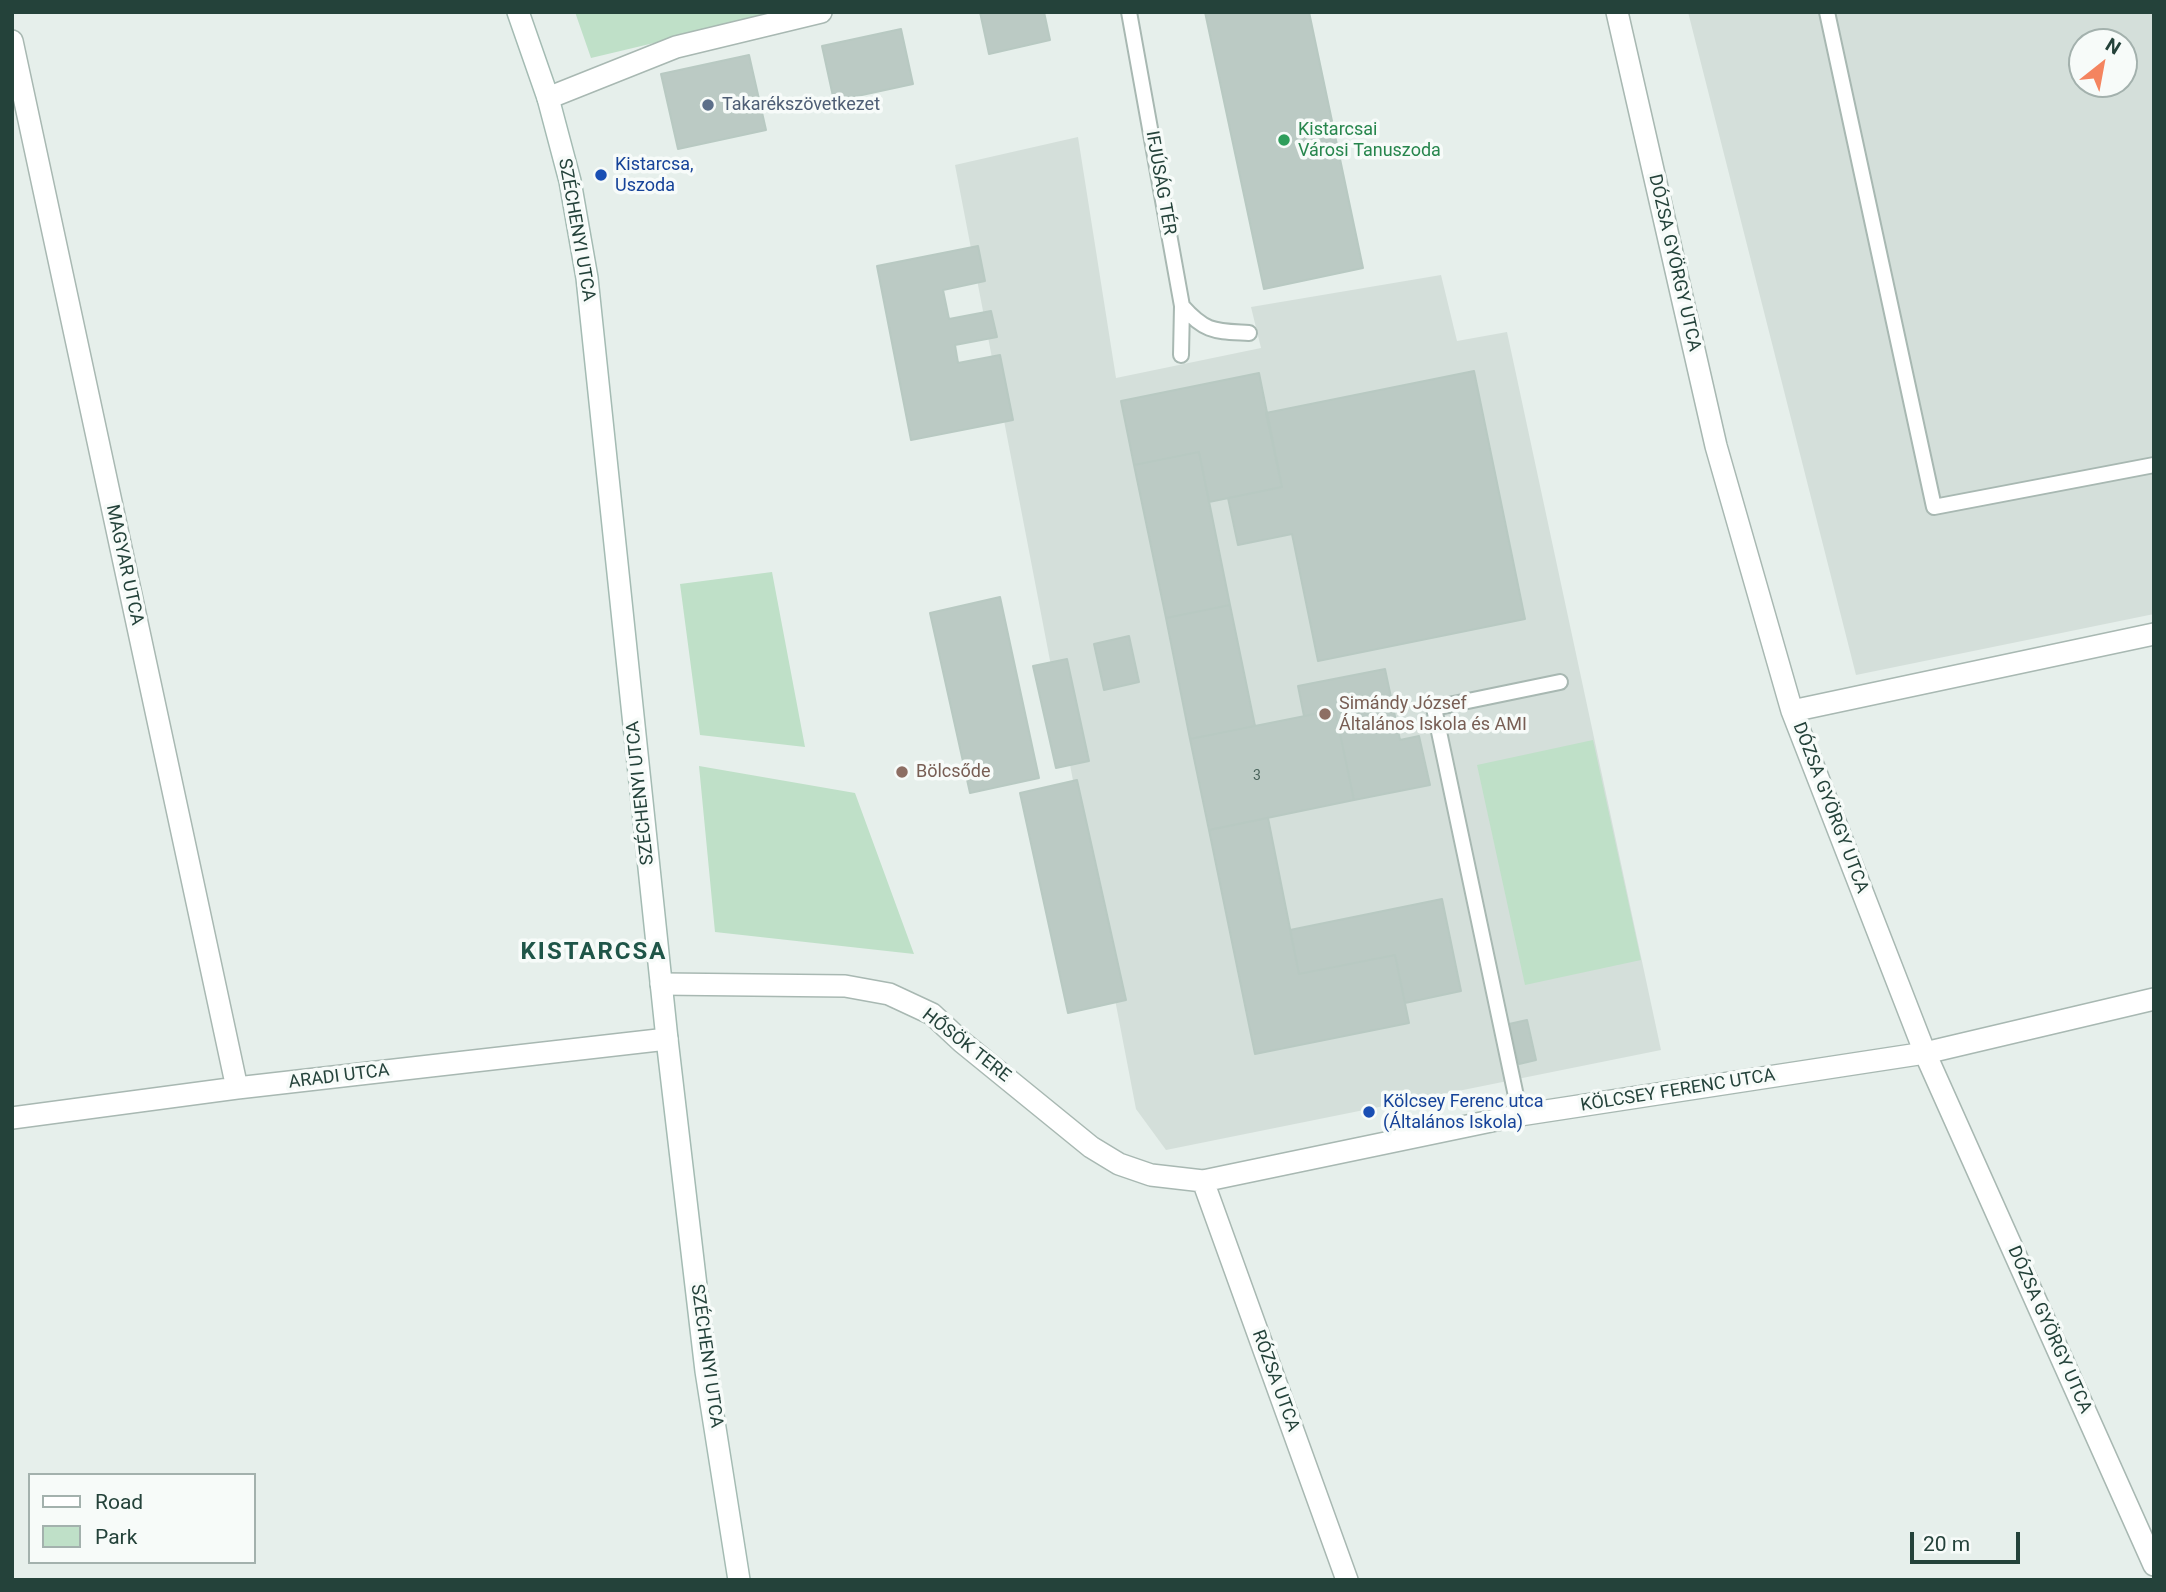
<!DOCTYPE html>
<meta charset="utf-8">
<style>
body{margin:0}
#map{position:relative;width:2166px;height:1592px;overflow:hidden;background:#e6efeb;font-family:Roboto,sans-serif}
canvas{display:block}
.frame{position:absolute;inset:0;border:14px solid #24423a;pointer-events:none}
.legend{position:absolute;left:28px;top:1473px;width:228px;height:91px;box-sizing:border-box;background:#f7fbf9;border:2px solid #a3b1ad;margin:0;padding:9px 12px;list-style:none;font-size:21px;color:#24423a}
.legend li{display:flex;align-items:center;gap:14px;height:35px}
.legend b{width:35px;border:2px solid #a3b1ad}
.north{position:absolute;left:2068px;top:28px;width:70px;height:70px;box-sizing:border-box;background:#f7fbf9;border:2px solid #a3b1ad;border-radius:50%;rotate:31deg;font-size:19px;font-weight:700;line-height:28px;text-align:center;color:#24423a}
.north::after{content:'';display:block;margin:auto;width:24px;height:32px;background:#f4845f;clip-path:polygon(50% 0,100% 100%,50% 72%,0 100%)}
.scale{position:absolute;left:1910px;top:1532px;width:110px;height:32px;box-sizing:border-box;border:4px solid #24423a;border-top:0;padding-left:9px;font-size:21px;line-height:24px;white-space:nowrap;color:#24423a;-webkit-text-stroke:5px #f7fbf9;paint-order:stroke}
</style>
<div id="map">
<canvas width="2166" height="1592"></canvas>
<div class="frame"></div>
<ul class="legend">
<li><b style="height:9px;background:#fff"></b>Road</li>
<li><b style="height:19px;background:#bfe0c8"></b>Park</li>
</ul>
<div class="north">N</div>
<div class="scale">20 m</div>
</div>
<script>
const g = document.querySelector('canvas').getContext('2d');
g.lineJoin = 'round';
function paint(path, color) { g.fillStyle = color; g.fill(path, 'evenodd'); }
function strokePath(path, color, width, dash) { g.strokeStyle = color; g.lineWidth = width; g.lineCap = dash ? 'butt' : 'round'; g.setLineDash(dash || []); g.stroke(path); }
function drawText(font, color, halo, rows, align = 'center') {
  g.font = font + ' Roboto,sans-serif'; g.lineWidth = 7; g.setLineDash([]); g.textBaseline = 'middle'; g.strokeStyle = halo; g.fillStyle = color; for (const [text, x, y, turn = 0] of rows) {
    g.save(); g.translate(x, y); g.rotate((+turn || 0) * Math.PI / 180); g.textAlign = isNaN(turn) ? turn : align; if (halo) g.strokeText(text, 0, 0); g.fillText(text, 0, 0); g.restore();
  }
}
paint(new Path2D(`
 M 1688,12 L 2154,12 L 2154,614 L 1856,675 ZM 2082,42 L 2124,42 L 2124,84 L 2082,84 Z
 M 1078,137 L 1116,378 L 1261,348 L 1251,307 L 1441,275 L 1457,341 L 1507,332 L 1661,1050 L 1166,1150 L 1136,1109 L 955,165 Z`), '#d4dfda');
paint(new Path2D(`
 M 575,12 L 784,12 L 591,58 Z
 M 772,572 L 805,747 L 700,735 L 680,584 Z
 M 1593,740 L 1641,960 L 1525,985 L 1477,765 Z
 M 699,766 L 855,793 L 914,954 L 715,932 Z`), '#bfe0c8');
const building = new Path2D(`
 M 980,12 L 1044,12 L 1050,40 L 989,54 Z
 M 1205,12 L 1309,12 L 1363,268 L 1264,289 Z
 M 901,29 L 913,84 L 834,101 L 822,46 Z
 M 749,55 L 766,130 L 678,149 L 661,74 Z
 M 978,246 L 985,281 L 943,290 L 949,319 L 991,311 L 997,337 L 955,345 L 958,363 L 1000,355 L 1013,420 L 911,440 L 877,266 Z
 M 1474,371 L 1525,619 L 1318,661 L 1292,534 L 1238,545 L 1228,498 L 1282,487 L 1266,413 Z
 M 1259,373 L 1282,487 L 1209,502 L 1199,452 L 1134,465 L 1121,401 Z
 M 1199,452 L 1230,605 L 1166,618 L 1134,465 Z
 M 1000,597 L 1039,778 L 970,793 L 930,613 Z
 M 1230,605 L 1255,726 L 1190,739 L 1166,618 Z
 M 1129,636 L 1139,682 L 1104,690 L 1094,644 Z
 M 1067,659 L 1089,761 L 1056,768 L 1033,666 Z
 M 1385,669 L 1400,740 L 1419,736 L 1430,785 L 1354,800 L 1335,710 L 1304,716 L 1298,686 Z
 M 1335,710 L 1354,800 L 1209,830 L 1190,739 Z
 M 1077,780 L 1126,1000 L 1068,1013 L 1020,793 Z
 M 1268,818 L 1299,974 L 1395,955 L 1409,1023 L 1255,1054 L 1209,830 Z
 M 1442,899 L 1461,991 L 1405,1003 L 1395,955 L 1299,974 L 1290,930 Z
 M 1527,1020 L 1536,1060 L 1519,1064 L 1509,1024 Z`);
paint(building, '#bbcac4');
strokePath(building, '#b8c9c2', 2);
const lane = new Path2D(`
 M 1129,12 L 1182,306 L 1181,355
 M 1827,12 L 1934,507 L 2154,465
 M 1182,306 C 1206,333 1215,331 1249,333
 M 1520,1115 L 1434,708 L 1560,682`);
const street = new Path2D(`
 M 1617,12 L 1716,446 L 1792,711 L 1925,1053 L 2154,1565
 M 12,41 L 237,1088
 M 548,98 L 676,47 L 821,12
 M 1792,711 L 2154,634
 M 661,984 L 845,986 L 889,994 L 932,1014 L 962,1042 L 1091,1147 L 1119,1164 L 1151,1175 L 1203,1181 L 1520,1115 L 1925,1053 L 2154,999
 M 12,1118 L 237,1088 L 667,1039
 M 1203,1181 L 1347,1580`);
const secondary = new Path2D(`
 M 518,12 L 548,98 L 570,181 L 587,278 L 667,1039 L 706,1371 L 739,1580`);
strokePath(lane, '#a8b8b2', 18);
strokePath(street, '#a8b8b2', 24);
strokePath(secondary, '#a4bbb3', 24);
strokePath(lane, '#fff', 14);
strokePath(street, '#fff', 21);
strokePath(secondary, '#fff', 21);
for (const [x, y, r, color] of [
 [708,105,7,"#5c6f8a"],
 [1284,140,7,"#2e9e5b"],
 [601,175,7,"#1a4fb4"],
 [1325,714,7,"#8d6e63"],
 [902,772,7,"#8d6e63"],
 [1369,1112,7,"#1a4fb4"]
]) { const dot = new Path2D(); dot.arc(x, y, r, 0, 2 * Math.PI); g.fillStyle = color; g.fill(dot); strokePath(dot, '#f7fbf9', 2.5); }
drawText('14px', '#4a645c', null, [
 ["3",1257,776]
]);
drawText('18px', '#4e5e75', '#f7fbf9', [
 ["Takarékszövetkezet",722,105]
], 'left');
drawText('18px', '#27864d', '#f7fbf9', [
 ["Kistarcsai",1298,130],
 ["Városi Tanuszoda",1298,151]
], 'left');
drawText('18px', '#164399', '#f7fbf9', [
 ["Kistarcsa,",615,165],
 ["Uszoda",615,186],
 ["Kölcsey Ferenc utca",1383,1102],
 ["(Általános Iskola)",1383,1123]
], 'left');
drawText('18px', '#24423a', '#f7fbf9', [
 ["IFJÚSÁG TÉR",1160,183,80],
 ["SZÉCHENYI UTCA",576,230,80],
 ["DÓZSA GYÖRGY UTCA",1674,263,77],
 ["MAGYAR UTCA",124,565,78],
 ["SZÉCHENYI UTCA",641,793,-96],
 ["DÓZSA GYÖRGY UTCA",1830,808,69],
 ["HŐSÖK TERE",966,1046,38],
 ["ARADI UTCA",339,1077,-7],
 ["KÖLCSEY FERENC UTCA",1678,1091,-9],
 ["DÓZSA GYÖRGY UTCA",2049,1330,66],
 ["SZÉCHENYI UTCA",706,1356,82],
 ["RÓZSA UTCA",1275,1381,70]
]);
drawText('18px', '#785e54', '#f7fbf9', [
 ["Simándy József",1339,704],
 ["Általános Iskola és AMI",1339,725],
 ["Bölcsőde",916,772]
], 'left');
g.letterSpacing = '2px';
drawText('bold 24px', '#1f5548', '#f7fbf9', [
 ["KISTARCSA",594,953]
]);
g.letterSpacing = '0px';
</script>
